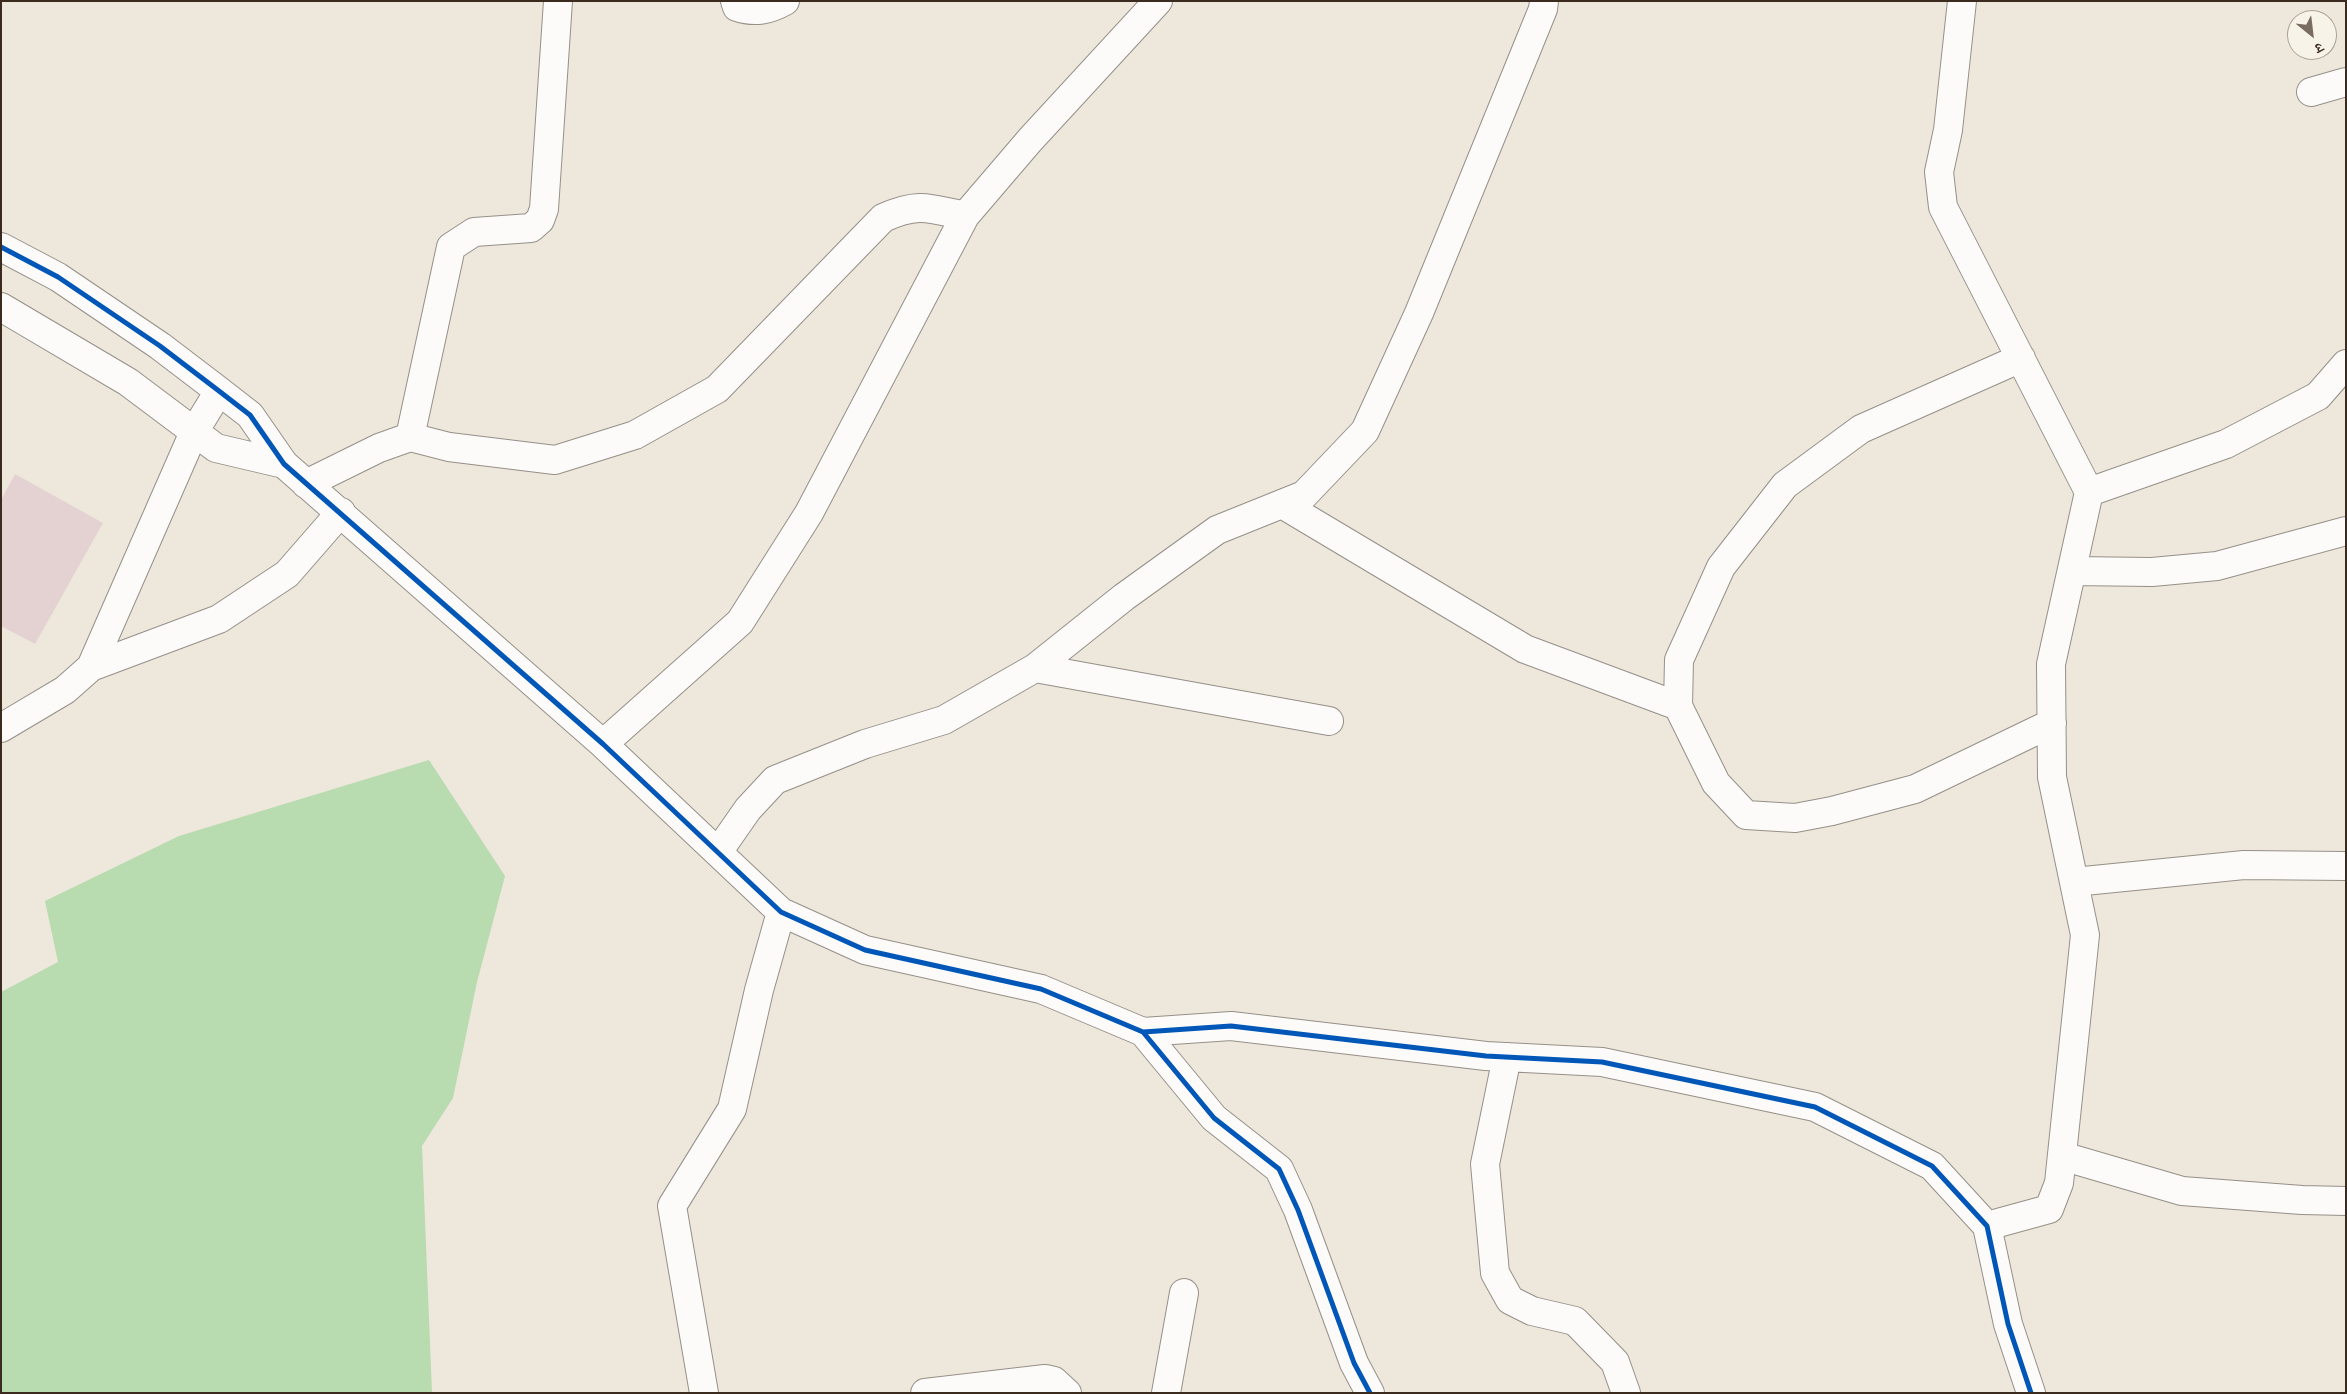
<!DOCTYPE html>
<meta charset="utf-8">
<style>
body{margin:0}
#map{position:relative;width:2347px;height:1394px;overflow:hidden;background:#eee7dc;font-family:"Old Standard TT","Noto Serif Devanagari",serif}
canvas{display:block}
.frame{position:absolute;inset:0;border:2px solid #3b2a1e;pointer-events:none}
.north{position:absolute;left:2287px;top:10px;width:50px;height:50px;box-sizing:border-box;background:#f7f3e8;border:1px solid #aca397;border-radius:50%;rotate:151deg;font-size:14px;font-weight:700;line-height:20px;text-align:center;color:#3b2a1e}
.north::after{content:'';display:block;margin:auto;width:18px;height:22px;background:#7a6c60;clip-path:polygon(50% 0,100% 100%,50% 72%,0 100%)}
</style>
<div id="map">
<canvas width="2347" height="1394"></canvas>
<div class="frame"></div>
<div class="north">उ</div>
</div>
<script>
const g = document.querySelector('canvas').getContext('2d');
g.lineJoin = 'round';
function paint(path, color) { g.fillStyle = color; g.fill(path, 'evenodd'); }
function strokePath(path, color, width, dash) { g.strokeStyle = color; g.lineWidth = width; g.lineCap = dash ? 'butt' : 'round'; g.setLineDash(dash || []); g.stroke(path); }
paint(new Path2D(`
 M 429,760 L 505,876 L 477,982 L 453,1098 L 422,1146 L 432,1393 L 1,1393 L 1,992 L 58,962 L 45,901 L 179,836 Z`), '#b8dbaf');
paint(new Path2D(`
 M 15,474 L 103,523 L 35,644 L 1,626 L 1,500 Z`), '#e4d2d3');
const minor = new Path2D(`
 M 735,1 L 737,7 C 755,13 769,10 785,1
 M 1962,1 L 1948,130 L 1939,172 L 1943,207 L 2089,492 L 2051,664 L 2052,777 L 2085,935 L 2059,1183 L 2049,1209 L 1987,1226
 M 2311,92 L 2346,82
 M 1,247 L 58,277 L 160,346 L 219,391 L 250,415 L 284,464 L 603,744 L 781,912 L 865,950 L 1041,989 L 1143,1032 L 1214,1118 L 1279,1169 L 1298,1210 L 1354,1363 L 1370,1393
 M 1,307 L 128,382 L 216,448 L 284,464
 M 2021,358 L 1861,429 L 1785,485 L 1721,567 L 1679,660 L 1678,706 L 1716,783 L 1746,815 L 1795,818 L 1832,811 L 1915,789 L 2052,723
 M 410,437 L 451,247 L 474,232 L 531,228 L 540,220 L 544,209 L 558,1
 M 306,484 L 379,448 L 410,437 L 449,447 L 555,460 L 635,435 L 717,389 L 883,218 C 918,202 929,208 965,216
 M 2089,492 L 2226,444 L 2318,396 L 2346,364
 M 1282,504 L 1525,649 L 1678,706
 M 2072,571 L 2152,572 L 2217,566 L 2346,531
 M 91,667 L 219,619 L 287,574 L 341,512
 M 1035,668 L 1329,721
 M 1,728 L 65,690 L 91,667 L 194,432 L 219,391
 M 603,744 L 740,622 L 809,513 L 965,216 L 1030,140 L 1158,1
 M 718,852 L 748,809 L 775,780 L 865,744 L 944,720 L 1035,668 L 1124,597 L 1217,530 L 1304,495 L 1365,431 L 1419,313 L 1543,9 L 1544,1
 M 2074,882 L 2244,865 L 2346,866
 M 1143,1032 L 1231,1026 L 1486,1056 L 1602,1062 L 1815,1107 L 1932,1166 L 1987,1226 L 2008,1324 L 2031,1393
 M 1507,1057 L 1485,1164 L 1495,1273 L 1510,1300 L 1532,1311 L 1575,1321 L 1615,1362 L 1626,1393
 M 2062,1156 L 2182,1191 L 2302,1200 L 2346,1201
 M 704,1393 L 672,1206 L 732,1109 L 759,990 L 781,912
 M 925,1393 L 1045,1379 L 1054,1381 L 1067,1393
 M 1166,1393 L 1184,1293`);
strokePath(minor, '#959088', 30);
strokePath(minor, '#fcfbfa', 28);
strokePath(new Path2D(`
 M 1,247 L 58,277 L 160,346 L 219,391 L 250,415 L 284,464 L 603,744 L 781,912 L 865,950 L 1041,989 L 1143,1032 L 1214,1118 L 1279,1169 L 1298,1210 L 1354,1363 L 1370,1393
 M 1143,1032 L 1231,1026 L 1486,1056 L 1602,1062 L 1815,1107 L 1932,1166 L 1987,1226 L 2008,1324 L 2031,1393`), '#0057b8', 5);
</script>
